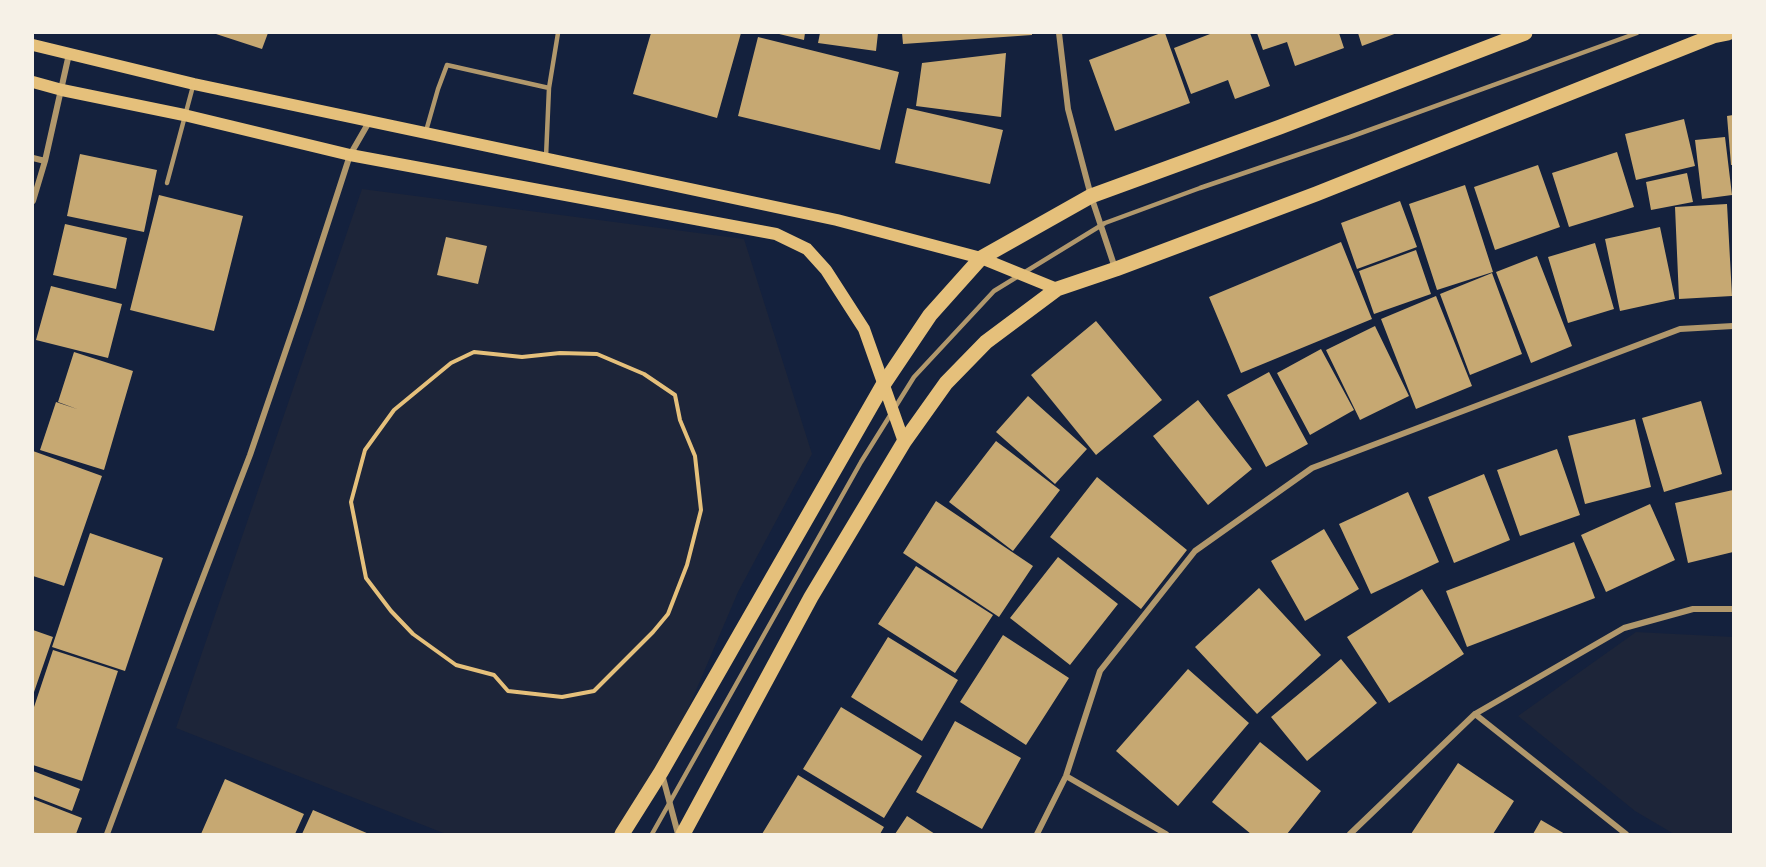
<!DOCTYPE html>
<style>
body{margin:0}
#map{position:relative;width:1766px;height:867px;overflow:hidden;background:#14213d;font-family:"Nunito Sans",sans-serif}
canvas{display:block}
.frame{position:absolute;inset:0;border:34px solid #f6f1e7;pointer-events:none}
</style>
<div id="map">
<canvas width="1766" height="867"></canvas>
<div class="frame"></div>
</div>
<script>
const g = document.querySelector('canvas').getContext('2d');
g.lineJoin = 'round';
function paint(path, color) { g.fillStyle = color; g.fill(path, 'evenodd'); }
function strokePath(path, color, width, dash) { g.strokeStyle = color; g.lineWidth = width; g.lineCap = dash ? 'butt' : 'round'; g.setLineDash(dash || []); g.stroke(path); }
paint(new Path2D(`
 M 362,189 L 744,239 L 812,454 L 738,592 L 671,749 L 613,834 L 446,834 L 176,728 Z
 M 1636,632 L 1733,637 L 1733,834 L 1674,834 L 1635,811 L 1518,716 Z`), '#1d2539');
paint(new Path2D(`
 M 213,33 L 268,33 L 262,49 Z
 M 651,33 L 741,33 L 717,118 L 633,94 Z
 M 775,33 L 805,33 L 804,40 Z
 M 820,33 L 878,33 L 876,51 L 818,43 Z
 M 902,33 L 1032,33 L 1032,35 L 903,44 Z
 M 1161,33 L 1165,33 L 1190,103 L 1115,131 L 1089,60 Z
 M 1209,33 L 1250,33 L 1270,86 L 1235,99 L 1228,80 L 1191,94 L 1174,48 L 1210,34 Z
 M 1257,33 L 1339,33 L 1344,48 L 1295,66 L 1287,42 L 1263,50 Z
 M 1358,33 L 1397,33 L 1362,46 Z
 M 758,37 L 899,72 L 880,150 L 738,116 Z
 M 1006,53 L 1001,117 L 916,106 L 922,63 Z
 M 907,108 L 1003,130 L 990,184 L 895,163 Z
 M 1733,115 L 1733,165 L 1731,165 L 1727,116 Z
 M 1684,119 L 1695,166 L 1636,180 L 1625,134 Z
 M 1725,137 L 1732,195 L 1702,199 L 1695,140 Z
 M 1617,152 L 1634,207 L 1569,227 L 1552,173 Z
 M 80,154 L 157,170 L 144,232 L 67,216 Z
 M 1538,165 L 1560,227 L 1495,250 L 1474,187 Z
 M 1687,173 L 1693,202 L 1651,210 L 1646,182 Z
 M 1465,185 L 1493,272 L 1437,290 L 1409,204 Z
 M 159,195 L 243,216 L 214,331 L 130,310 Z
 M 1400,201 L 1417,247 L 1357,269 L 1341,223 Z
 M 1727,204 L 1732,296 L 1679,299 L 1675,207 Z
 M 65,224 L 127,238 L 116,289 L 53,275 Z
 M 1660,227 L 1675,299 L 1620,311 L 1605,239 Z
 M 446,237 L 487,246 L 478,284 L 437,275 Z
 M 1341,242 L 1372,319 L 1241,373 L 1209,297 Z
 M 1595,243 L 1614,309 L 1568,323 L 1548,257 Z
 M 1416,250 L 1431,294 L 1374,314 L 1359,271 Z
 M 1537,256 L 1572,346 L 1531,363 L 1496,272 Z
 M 1492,273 L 1522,354 L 1470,375 L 1440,294 Z
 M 51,286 L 122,304 L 108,358 L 36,340 Z
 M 1436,296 L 1472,386 L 1416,409 L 1381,319 Z
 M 1096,321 L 1162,400 L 1096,455 L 1031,375 Z
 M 1375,326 L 1409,396 L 1360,420 L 1326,350 Z
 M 1321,349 L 1354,410 L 1310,435 L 1277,373 Z
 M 74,352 L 133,371 L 104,470 L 40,450 L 56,402 L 77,409 L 58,402 Z
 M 1269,372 L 1308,444 L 1266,467 L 1227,395 Z
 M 1028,396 L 1087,449 L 1055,484 L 996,432 Z
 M 1198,400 L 1252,469 L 1208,505 L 1153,436 Z
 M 1701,401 L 1722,474 L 1664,492 L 1642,418 Z
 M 1635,419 L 1651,487 L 1585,504 L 1568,436 Z
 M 996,441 L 1060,490 L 1013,551 L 949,502 Z
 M 1557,449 L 1580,515 L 1520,536 L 1497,470 Z
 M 33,451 L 102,476 L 64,586 L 33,576 Z
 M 1484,474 L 1510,540 L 1454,563 L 1428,497 Z
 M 1097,477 L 1187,550 L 1141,609 L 1050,537 Z
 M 1733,490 L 1733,552 L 1688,563 L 1675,503 Z
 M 1408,492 L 1439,562 L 1371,594 L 1339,524 Z
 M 936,501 L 1033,566 L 999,617 L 903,553 Z
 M 1650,504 L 1675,560 L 1606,592 L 1581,535 Z
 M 1324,529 L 1359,589 L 1305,621 L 1271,561 Z
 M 90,533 L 163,558 L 125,671 L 52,647 Z
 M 1574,542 L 1595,598 L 1467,647 L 1446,591 Z
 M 1058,557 L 1118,604 L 1070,665 L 1010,618 Z
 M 916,566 L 993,615 L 955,673 L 878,624 Z
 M 1259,588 L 1321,655 L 1257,714 L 1195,647 Z
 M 1422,589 L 1464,654 L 1389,703 L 1347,637 Z
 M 33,630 L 53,637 L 33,695 Z
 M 1003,635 L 1069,678 L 1026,745 L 960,702 Z
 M 888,637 L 958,680 L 922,741 L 851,697 Z
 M 53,650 L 118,671 L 82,781 L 33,765 L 33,710 Z
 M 1341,659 L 1377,703 L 1307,761 L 1271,717 Z
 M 1188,669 L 1249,723 L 1178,806 L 1116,751 Z
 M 841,707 L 922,756 L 884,818 L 803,769 Z
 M 955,721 L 1021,758 L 982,829 L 916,792 Z
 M 1260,742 L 1321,791 L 1287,834 L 1251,834 L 1212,802 Z
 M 1458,763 L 1514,801 L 1493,834 L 1411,834 Z
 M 33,771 L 80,789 L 72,811 L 33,796 Z
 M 798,775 L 884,827 L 880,834 L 762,834 Z
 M 225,779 L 304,814 L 295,834 L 201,834 Z
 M 33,799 L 82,818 L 76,834 L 33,834 Z
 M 313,810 L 369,834 L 302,834 Z
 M 907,816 L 935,834 L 895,834 Z
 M 1541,820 L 1565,834 L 1533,834 Z`), '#c6a872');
strokePath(new Path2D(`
 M 474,352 L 522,357 L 560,353 L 597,354 L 644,374 L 675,395 L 680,420 L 695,456 L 701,510 L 687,565 L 668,614 L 653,632 L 594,691 L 562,697 L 508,691 L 494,675 L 456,665 L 413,634 L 391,611 L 366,578 L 351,502 L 365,450 L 394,410 L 451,363 Z`), '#e5c07b', 4);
strokePath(new Path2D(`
 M 426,131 L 438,89 L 447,65 L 549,88
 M 546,157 L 549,88 L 558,33
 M 167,183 L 193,86
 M 652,834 L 861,462 L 914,377 L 994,291 L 1105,223 L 1200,188 L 1350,137 L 1637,33`), '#b1986c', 4.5);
strokePath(new Path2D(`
 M 1059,33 L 1068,109 L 1091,196 L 1115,268
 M 33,158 L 45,161
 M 33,201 L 45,161 L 69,54
 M 1475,714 L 1626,834
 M 662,774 L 678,834
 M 1066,776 L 1166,834
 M 107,834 L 190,611 L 250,455 L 300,309 L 350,155 L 369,122
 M 1037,834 L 1066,776 L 1100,671 L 1195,551 L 1312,468 L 1680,329 L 1733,326
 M 1350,834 L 1475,714 L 1624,628 L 1693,609 L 1733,609`), '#b1986c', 6);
strokePath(new Path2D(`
 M 33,45 L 194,84 L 837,220 L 981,258 L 1057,289
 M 33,82 L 62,90 L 184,115 L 350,155 L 776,234 L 807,249 L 826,270 L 864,329 L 904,442`), '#e5c07b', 12);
strokePath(new Path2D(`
 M 622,834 L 661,772 L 883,385 L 930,315 L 981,258 L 1091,196 L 1280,127 L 1525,33
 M 683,834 L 811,597 L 904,442 L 946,383 L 986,342 L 1057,289 L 1116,269 L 1316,194 L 1713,36 L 1728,33`), '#e5c07b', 15);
</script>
